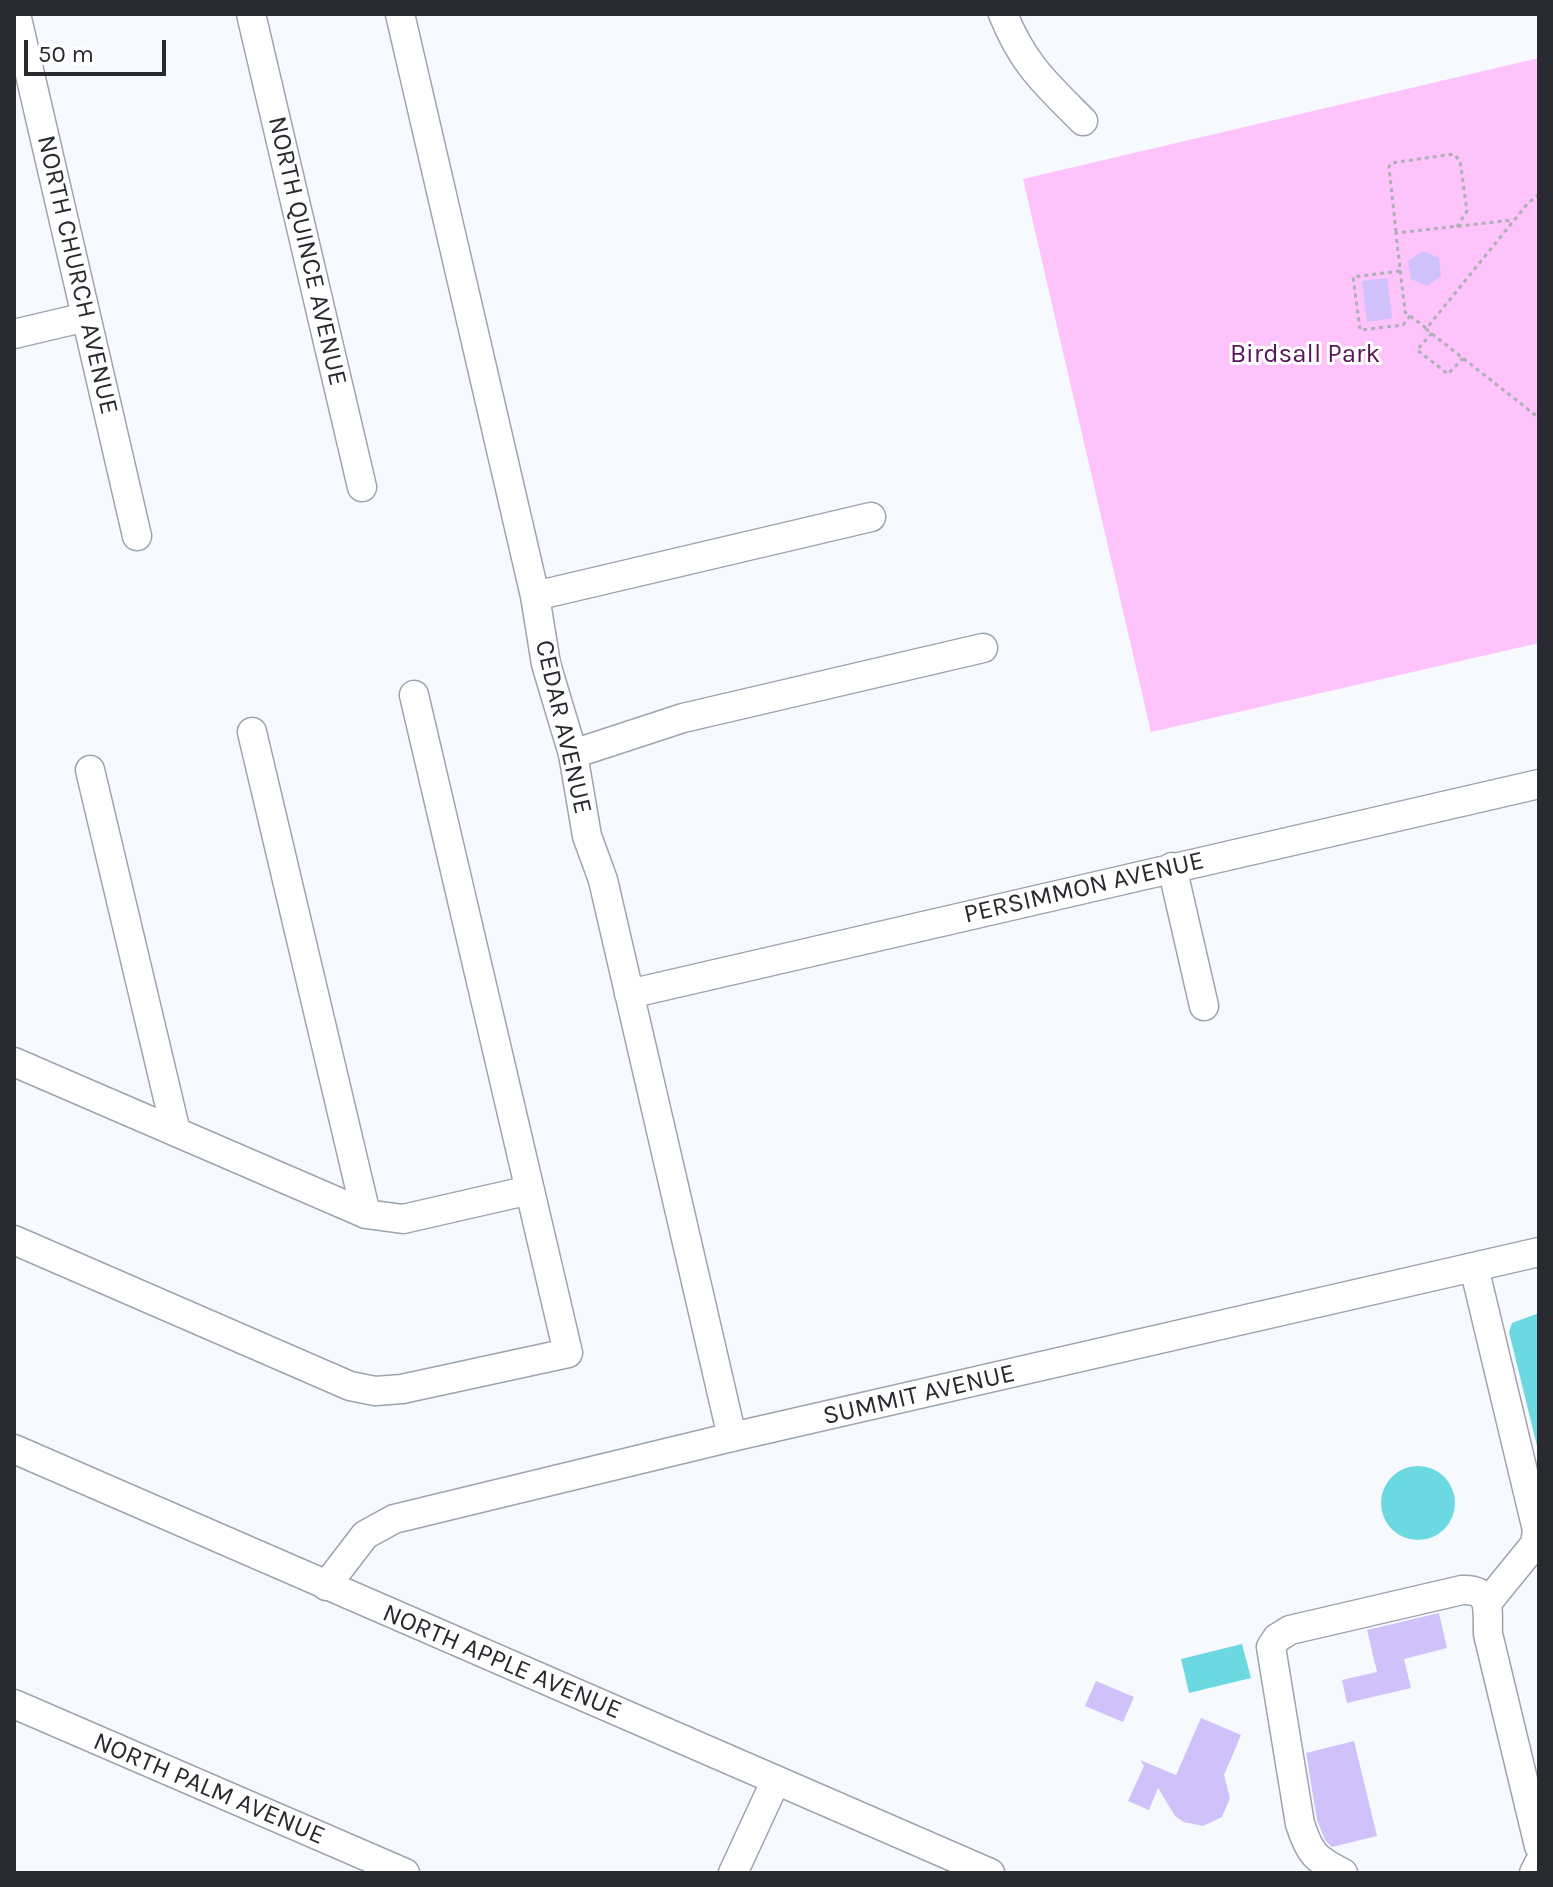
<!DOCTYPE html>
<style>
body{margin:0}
#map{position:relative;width:1553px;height:1887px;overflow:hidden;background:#f6f9fe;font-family:Karla,sans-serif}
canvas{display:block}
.frame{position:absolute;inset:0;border:16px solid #282a2f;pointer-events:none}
.scale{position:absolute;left:24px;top:40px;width:142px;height:36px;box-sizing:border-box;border:4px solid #282a2f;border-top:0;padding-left:10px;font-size:24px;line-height:28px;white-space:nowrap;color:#282a2f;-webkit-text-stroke:6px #fff;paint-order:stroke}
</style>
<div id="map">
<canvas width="1553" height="1887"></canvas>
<div class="frame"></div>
<div class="scale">50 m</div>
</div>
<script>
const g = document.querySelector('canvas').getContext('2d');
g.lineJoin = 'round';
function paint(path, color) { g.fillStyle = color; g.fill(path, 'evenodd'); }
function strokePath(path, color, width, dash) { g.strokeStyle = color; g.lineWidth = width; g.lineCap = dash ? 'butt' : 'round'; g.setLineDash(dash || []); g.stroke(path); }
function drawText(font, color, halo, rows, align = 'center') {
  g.font = font + ' Karla,sans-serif'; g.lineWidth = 6; g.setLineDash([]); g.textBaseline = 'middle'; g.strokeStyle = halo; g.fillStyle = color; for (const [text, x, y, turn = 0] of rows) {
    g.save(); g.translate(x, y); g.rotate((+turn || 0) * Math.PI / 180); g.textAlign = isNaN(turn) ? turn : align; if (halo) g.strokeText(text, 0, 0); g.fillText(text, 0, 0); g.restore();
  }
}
paint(new Path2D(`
 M 1539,58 L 1539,643 L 1151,732 L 1023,179 Z`), '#fdc3fa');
paint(new Path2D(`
 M 1539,1313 L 1539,1454 L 1509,1332 L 1512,1323 Z
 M1381 1503a37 37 0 1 1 74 0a37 37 0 1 1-74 0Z
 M 1242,1644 L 1251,1678 L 1189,1693 L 1181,1659 Z`), '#6cd9e2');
paint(new Path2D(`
 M 1423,251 L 1439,258 L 1441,276 L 1427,286 L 1411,279 L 1408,261 Z
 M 1387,278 L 1392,318 L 1367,322 L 1362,281 Z
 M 1439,1613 L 1447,1648 L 1404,1659 L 1411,1688 L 1347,1703 L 1342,1680 L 1377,1672 L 1367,1630 Z
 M 1096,1681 L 1134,1697 L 1123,1722 L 1085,1706 Z
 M 1201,1718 L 1241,1735 L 1224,1775 L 1230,1798 L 1222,1817 L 1203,1826 L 1184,1822 L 1175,1816 L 1158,1788 L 1149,1810 L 1128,1801 L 1144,1766 L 1140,1760 L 1176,1775 Z
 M 1354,1741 L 1377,1836 L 1332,1847 L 1325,1840 L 1317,1820 L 1306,1753 Z`), '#d0c1fb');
const minor = new Path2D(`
 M 16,14 L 137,536
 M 251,14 L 362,487
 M 400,14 L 535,596 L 546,664 L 573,754 L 587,836 L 603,880 L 732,1437
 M 1003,14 C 1023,64 1045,83 1083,121
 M 14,334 L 86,317
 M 535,596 L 871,517
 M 252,732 L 366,1214
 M 573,754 L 683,718 L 983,648
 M 90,770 L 176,1132
 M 1172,867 L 1204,1006
 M 629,994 L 1539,784
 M 14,1062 L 366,1214 L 403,1219 L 530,1190
 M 14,1240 L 350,1386 L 375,1391 L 402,1389 L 568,1353 L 414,695
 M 1474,1267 L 1537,1530 L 1535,1544 L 1487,1603
 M 14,1449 L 990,1873
 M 326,1586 L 365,1535 L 394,1519 L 732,1437 L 1539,1252
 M 14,1704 L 405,1873
 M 733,1873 L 776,1780
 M 1343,1873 C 1315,1859 1310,1854 1300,1824 L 1271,1647 L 1277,1638 L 1290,1630 L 1462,1590 C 1493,1589 1487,1610 1488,1634 L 1539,1846
 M 1534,1873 L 1539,1863`);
strokePath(minor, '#9da3af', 31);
strokePath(new Path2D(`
 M 1539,194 L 1528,203 L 1426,329 L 1539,418
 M 1396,232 L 1389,167 L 1391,163 L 1454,154 L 1460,161 L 1467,211 L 1457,227
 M 1400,271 L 1353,277 L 1360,330 L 1403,325 L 1410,316
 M 1426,328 L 1405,312 L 1396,233 L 1513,220
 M 1432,333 L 1417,350 L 1448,374 L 1463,358`), '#aeb0b5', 3, [4, 4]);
strokePath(minor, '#fff', 28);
drawText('26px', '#282a2f', '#fff', [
 ["NORTH QUINCE AVENUE",307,251,77],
 ["NORTH CHURCH AVENUE",77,275,77],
 ["CEDAR AVENUE",563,727,77],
 ["PERSIMMON AVENUE",1084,888,-13],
 ["SUMMIT AVENUE",919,1395,-13],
 ["NORTH APPLE AVENUE",502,1662,23],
 ["NORTH PALM AVENUE",209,1789,23]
]);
drawText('26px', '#5a155a', '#fff', [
 ["Birdsall Park",1305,355]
]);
</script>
